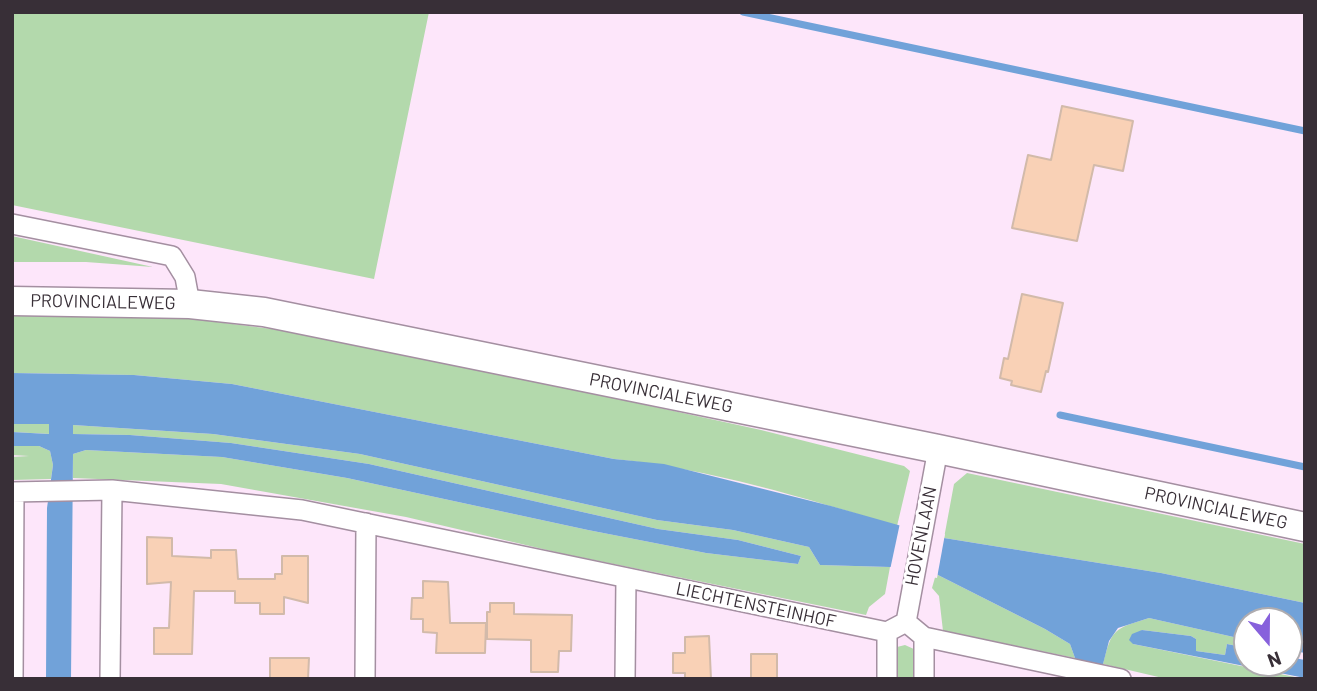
<!DOCTYPE html>
<style>
body{margin:0}
#map{position:relative;width:1317px;height:691px;overflow:hidden;background:#fde6fa;font-family:Barlow,sans-serif}
canvas{display:block}
.frame{position:absolute;inset:0;border:14px solid #382f37;pointer-events:none}
.north{position:absolute;left:1233px;top:607px;width:70px;height:70px;box-sizing:border-box;background:#fff;border:2px solid #afacaf;border-radius:50%;rotate:160deg;font-size:19px;font-weight:700;line-height:28px;text-align:center;color:#382f37}
.north::after{content:'';display:block;margin:auto;width:24px;height:32px;background:#8761dc;clip-path:polygon(50% 0,100% 100%,50% 72%,0 100%)}
</style>
<div id="map">
<canvas width="1317" height="691"></canvas>
<div class="frame"></div>
<div class="north">N</div>
</div>
<script>
const g = document.querySelector('canvas').getContext('2d');
g.lineJoin = 'round';
function paint(path, color) { g.fillStyle = color; g.fill(path, 'evenodd'); }
function strokePath(path, color, width, dash) { g.strokeStyle = color; g.lineWidth = width; g.lineCap = dash ? 'butt' : 'round'; g.setLineDash(dash || []); g.stroke(path); }
function drawText(font, color, halo, rows, align = 'center') {
  g.font = font + ' Barlow,sans-serif'; g.lineWidth = 6; g.setLineDash([]); g.textBaseline = 'middle'; g.strokeStyle = halo; g.fillStyle = color; for (const [text, x, y, turn = 0] of rows) {
    g.save(); g.translate(x, y); g.rotate((+turn || 0) * Math.PI / 180); g.textAlign = isNaN(turn) ? turn : align; if (halo) g.strokeText(text, 0, 0); g.fillText(text, 0, 0); g.restore();
  }
}
paint(new Path2D(`
 M 12,12 L 429,12 L 374,279 L 12,205 Z
 M 12,236 L 153,267 L 86,262 L 12,262 Z
 M 12,311 L 177,317 L 280,330 L 476,368 L 761,430 L 904,466 L 910,471 L 897,526 C 805,498 710,469 614,459 L 232,384 L 134,375 L 12,373 Z
 M 12,424 L 49,424 L 50,434 L 12,432 Z
 M 73,425 L 213,434 L 360,454 L 657,520 L 733,530 L 809,547 L 820,565 L 890,567 L 885,594 L 869,607 L 866,615 L 564,554 L 406,517 L 221,484 L 73,478 L 73,454 L 86,450 L 222,457 L 347,478 L 588,530 L 706,553 L 798,564 L 801,556 L 738,540 L 658,529 L 369,464 L 231,443 L 130,435 L 73,434 Z
 M 12,446 L 39,446 L 50,451 L 53,465 L 51,479 L 12,480 L 12,457 L 29,456 L 12,455 Z
 M 967,473 L 1305,544 L 1305,603 L 1161,573 L 944,538 L 954,484 Z
 M 936,574 L 1045,629 L 1070,644 L 1075,658 L 943,631 L 939,596 L 932,588 Z
 M 1149,618 L 1247,640 L 1247,648 L 1227,644 L 1225,655 L 1196,651 L 1196,639 L 1191,636 L 1142,630 L 1133,644 L 1305,679 L 1167,679 L 1103,664 C 1112,628 1114,629 1149,618 Z
 M 905,645 L 916,650 L 916,679 L 893,679 L 893,648 Z`), '#b3d9ac');
paint(new Path2D(`
 M 12,373 L 134,375 L 232,384 L 614,459 L 664,464 L 831,506 L 944,538 L 1161,573 L 1305,603 L 1305,653 L 1289,650 L 1289,621 L 1247,621 L 1247,640 L 1149,618 L 1118,628 L 1109,641 L 1103,664 L 1102,679 L 1075,679 L 1075,658 L 1070,644 L 1045,629 L 936,574 L 890,567 L 820,565 L 809,547 L 733,530 L 657,520 L 360,454 L 213,434 L 73,425 L 73,434 L 130,435 L 231,443 L 369,464 L 658,529 L 738,540 L 801,556 L 798,564 L 706,553 L 588,530 L 347,478 L 222,457 L 86,450 L 73,454 L 71,679 L 46,679 L 47,508 L 53,465 L 50,451 L 39,446 L 12,446 L 12,432 L 49,434 L 49,424 L 12,424 Z
 M 1142,630 L 1191,636 L 1196,639 L 1196,651 L 1225,655 L 1227,644 L 1247,648 L 1247,663 L 1289,663 L 1289,657 L 1305,660 L 1305,678 L 1133,644 L 1129,640 L 1132,634 Z`), '#71a2d9');
paint(new Path2D(`
 M 900,523 L 945,534 L 937,578 L 890,570 Z`), '#fde6fa');
strokePath(new Path2D(`
 M 743,12 L 1305,131
 M 1060,415 L 1305,467`), '#71a2d9', 7);
const building = new Path2D(`
 M 1062,106 L 1133,121 L 1123,171 L 1094,165 L 1077,241 L 1012,228 L 1028,155 L 1051,160 Z
 M 1022,294 L 1063,303 L 1048,372 L 1046,371 L 1041,392 L 1011,385 L 1012,381 L 1000,378 L 1004,358 L 1008,359 Z
 M 147,537 L 172,538 L 172,556 L 211,558 L 211,550 L 236,550 L 238,579 L 275,579 L 275,574 L 282,574 L 282,556 L 308,556 L 308,603 L 284,597 L 284,614 L 260,614 L 260,603 L 235,603 L 235,591 L 194,591 L 192,654 L 154,654 L 154,628 L 169,628 L 171,582 L 147,584 Z
 M 423,581 L 448,582 L 450,623 L 486,623 L 485,653 L 436,653 L 437,633 L 423,632 L 423,619 L 411,619 L 412,598 L 423,598 Z
 M 490,603 L 514,603 L 514,614 L 572,615 L 571,651 L 559,651 L 558,672 L 531,672 L 531,640 L 487,639 L 487,612 L 490,612 Z
 M 709,636 L 711,679 L 685,679 L 685,673 L 673,673 L 673,653 L 685,653 L 685,637 Z
 M 751,654 L 777,654 L 777,679 L 751,679 Z
 M 270,658 L 309,658 L 308,679 L 270,679 Z`);
paint(building, '#f9d1b6');
strokePath(building, '#d2baaa', 2);
const minor = new Path2D(`
 M 12,224 L 172,256 L 185,277 L 190,304
 M 12,492 L 112,490 L 302,510 L 887,632
 M 906,622 L 938,449
 M 887,632 L 906,622 L 924,637 L 1121,679
 M 13,679 L 14,492
 M 110,679 L 112,490
 M 365,679 L 366,523
 M 625,679 L 626,578
 M 887,679 L 887,632
 M 924,679 L 924,637`);
const secondary = new Path2D(`
 M 12,301 L 190,304 L 264,312 L 938,449 L 1305,527`);
strokePath(minor, '#a48fa1', 22);
strokePath(secondary, '#a48fa1', 31);
strokePath(minor, '#fff', 19);
strokePath(secondary, '#fff', 28);
drawText('18px', '#382f37', '#fff', [
 ["PROVINCIALEWEG",103,302,1],
 ["PROVINCIALEWEG",661,393,11],
 ["PROVINCIALEWEG",1216,508,12],
 ["HOVENLAAN",921,536,-79],
 ["LIECHTENSTEINHOF",756,605,12]
]);
</script>
